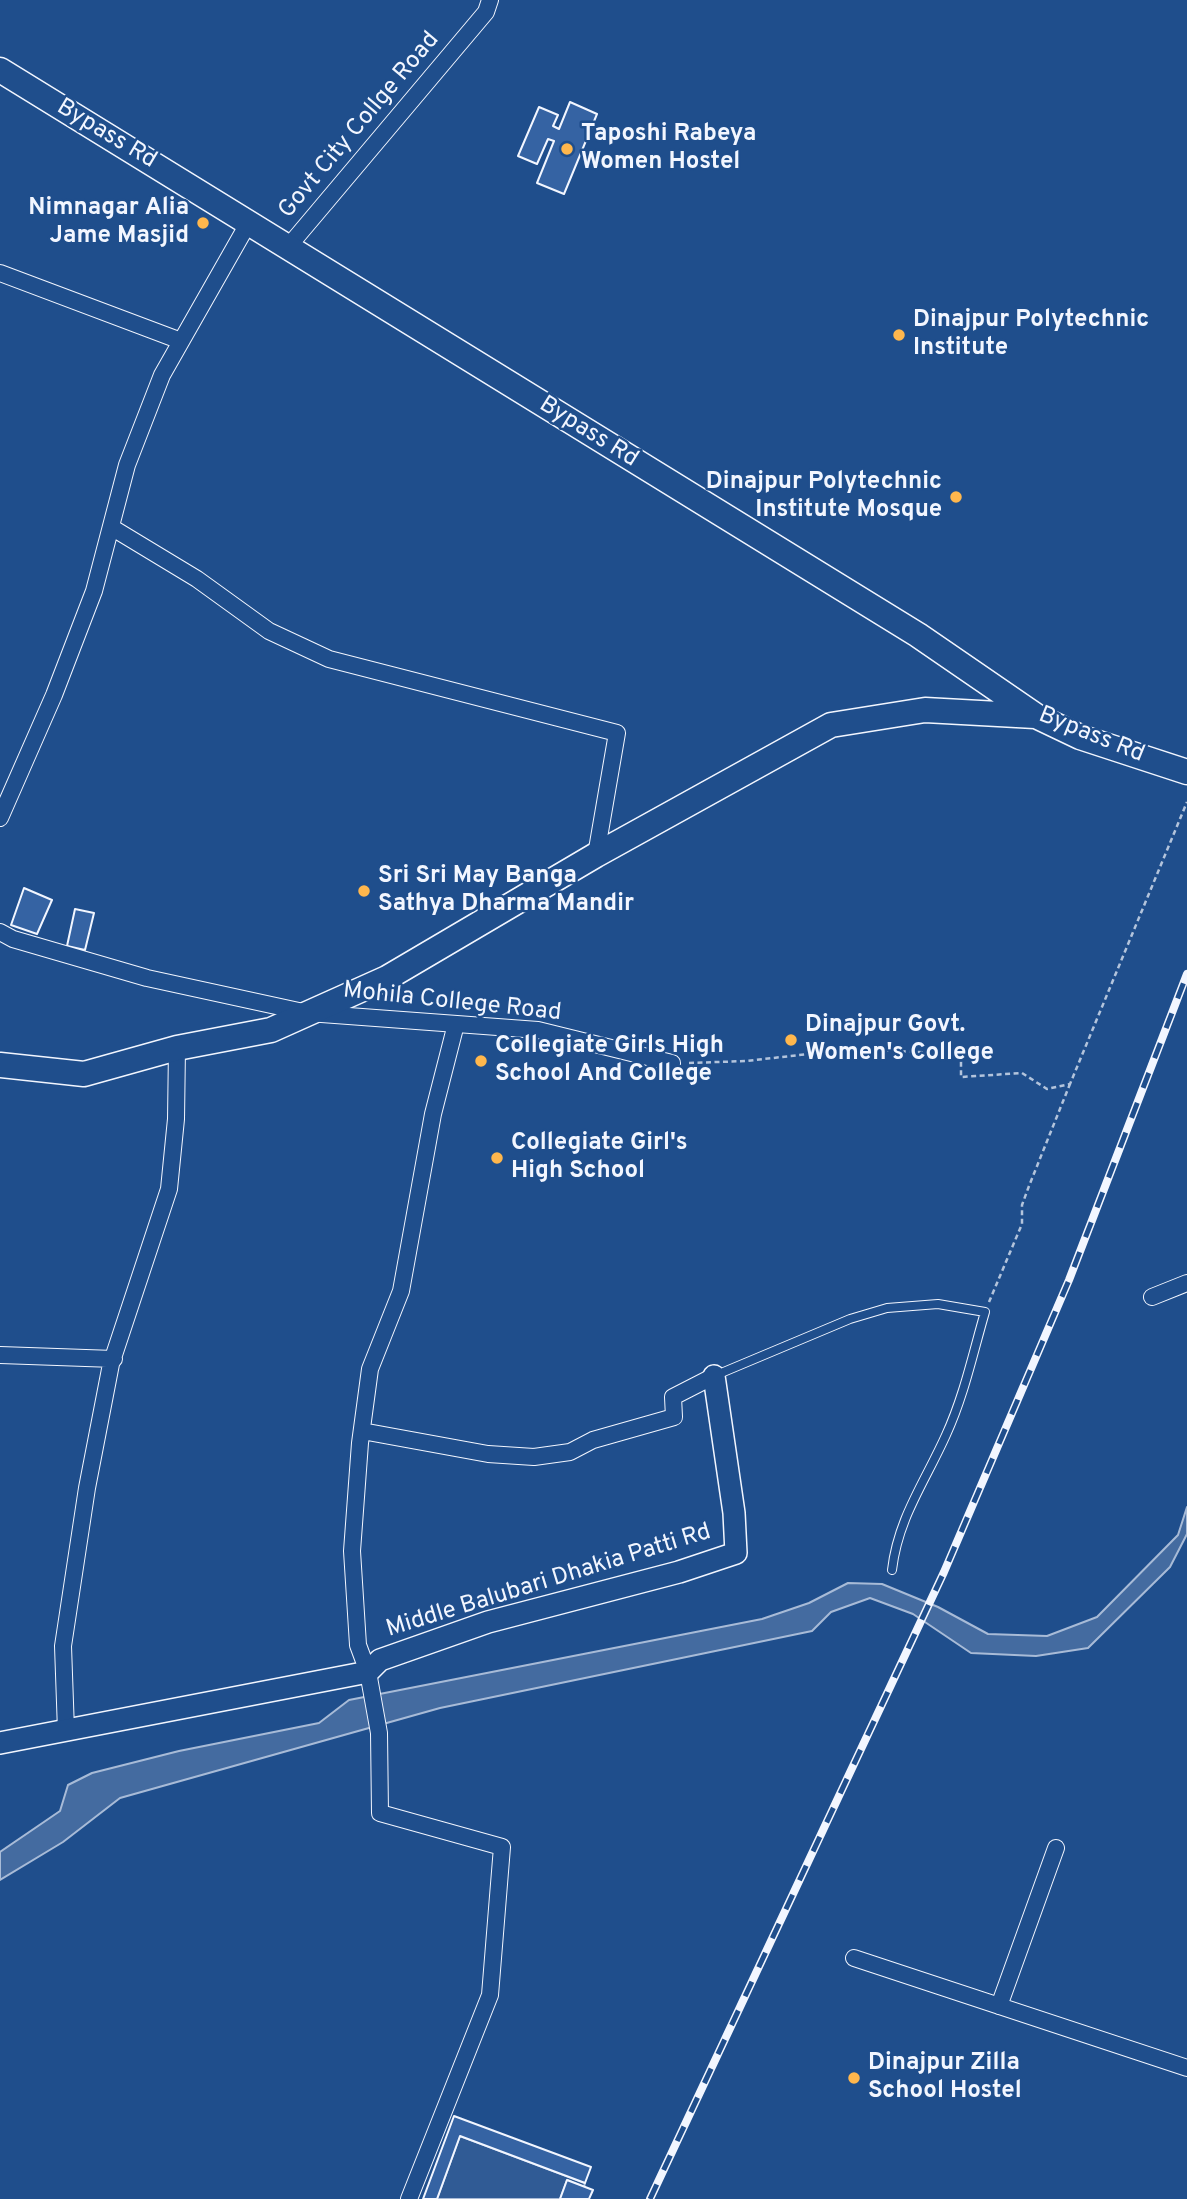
<!DOCTYPE html>
<style>
body{margin:0}
canvas{display:block;background:#1f4e8c}
</style>
<canvas width="1187" height="2199"></canvas>
<script>
const g = document.querySelector('canvas').getContext('2d');
g.lineJoin = 'round';
function paint(path, color) { g.fillStyle = color; g.fill(path, 'evenodd'); }
function strokePath(path, color, width, dash) { g.strokeStyle = color; g.lineWidth = width; g.lineCap = dash ? 'butt' : 'round'; g.setLineDash(dash || []); g.stroke(path); }
function drawText(font, color, halo, rows, align = 'center') {
  g.font = font + ' Overpass,sans-serif'; g.lineWidth = 5; g.setLineDash([]); g.textBaseline = 'middle'; g.strokeStyle = halo; g.fillStyle = color; for (const [text, x, y, turn = 0] of rows) {
    g.save(); g.translate(x, y); g.rotate((+turn || 0) * Math.PI / 180); g.textAlign = isNaN(turn) ? turn : align; if (halo) g.strokeText(text, 0, 0); g.fillText(text, 0, 0); g.restore();
  }
}
const built = new Path2D(`
 M 460,2136 L 585,2183 L 584,2187 L 567,2180 L 560,2199 L 437,2199 Z`);
paint(built, '#305b95');
strokePath(built, '#a8bbd7', 2);
const water = new Path2D(`
 M 1187,1507 L 1187,1534 L 1170,1567 L 1088,1648 L 1036,1656 L 971,1653 L 913,1614 L 870,1598 L 831,1612 L 812,1631 L 440,1708 L 120,1798 L 63,1842 L 0,1880 L 0,1852 L 60,1811 L 68,1785 L 92,1773 L 179,1751 L 319,1723 L 349,1700 L 762,1619 L 809,1603 L 848,1583 L 882,1584 L 938,1607 L 988,1634 L 1047,1636 L 1097,1617 L 1178,1535 Z`);
paint(water, '#446ba0');
strokePath(water, '#a8bbd7', 2);
const building = new Path2D(`
 M 570,102 L 597,114 L 564,194 L 537,183 L 554,141 L 548,139 L 537,164 L 518,156 L 539,107 L 558,115 L 553,126 L 559,129 Z
 M 24,888 L 52,900 L 37,934 L 11,925 Z
 M 75,909 L 94,913 L 85,950 L 67,946 Z
 M 454,2116 L 591,2167 L 585,2183 L 460,2136 L 437,2199 L 423,2199 Z
 M 567,2180 L 593,2190 L 589,2199 L 560,2199 Z`);
paint(building, '#3563a3');
strokePath(building, '#f2f6ff', 2);
const lane = new Path2D(`
 M 714,1376 L 850,1319 L 887,1308 L 938,1304 L 985,1312 C 973,1353 964,1396 946,1435 C 925,1482 898,1518 892,1570`);
const street = new Path2D(`
 M 288,247 L 486,12 L 490,0
 M 0,273 L 181,341
 M 111,527 L 197,579 L 269,631 L 329,659 L 617,733 L 596,855
 M 0,818 L 54,695 L 94,591 L 127,465 L 162,375 L 249,222
 M 0,932 L 13,939 L 147,978 L 308,1013 L 538,1030 L 672,1063
 M 1152,1297 L 1187,1283
 M 0,1355 L 114,1359
 M 362,1431 L 488,1454 L 534,1457 L 570,1452 L 593,1440 L 674,1417 L 673,1397 L 714,1376
 M 66,1731 L 63,1646 L 87,1488 L 111,1364 L 169,1189 L 176,1119 L 177,1048
 M 854,1958 L 1187,2068
 M 999,2006 L 1056,1848
 M 409,2199 L 490,1995 L 502,1847 L 380,1813 L 379,1733 L 368,1672 L 358,1645 L 352,1551 L 360,1443 L 370,1369 L 401,1291 L 433,1114 L 456,1024`);
const secondary = new Path2D(`
 M 0,1743 L 368,1672 L 380,1660 L 488,1622 L 679,1572 L 736,1553 L 734,1513 L 714,1376`);
const primary = new Path2D(`
 M 0,70 L 918,635 L 1036,716 L 1080,737 L 1187,772
 M 0,1065 L 84,1074 L 177,1048 L 271,1030 L 387,978 L 596,855 L 831,725 L 925,710 L 1035,716`);
strokePath(lane, '#f2f6ff', 10);
strokePath(street, '#f2f6ff', 18);
strokePath(secondary, '#f2f6ff', 24);
strokePath(primary, '#f2f6ff', 27);
strokePath(new Path2D(`
 M 689,1063 L 746,1061 L 854,1049 L 961,1054 L 961,1077 L 1022,1073 L 1047,1089 L 1070,1084 L 1187,802
 M 989,1302 L 1022,1224 L 1022,1205 L 1029,1186 L 1070,1084`), '#b3c4dc', 2.5, [5, 3.5]);
strokePath(lane, '#1f4e8c', 8);
strokePath(street, '#1f4e8c', 16);
strokePath(secondary, '#1f4e8c', 21);
strokePath(primary, '#1f4e8c', 24);
const rail = new Path2D(`
 M 650,2199 L 944,1572 L 1069,1280 L 1187,974`);
strokePath(rail, '#f2f6ff', 8);
strokePath(rail, '#1f4e8c', 5, [16]);
for (const [x, y, r, color] of [
 [567,149,7,"#ffb74d"],
 [203,223,7,"#ffb74d"],
 [899,335,7,"#ffb74d"],
 [956,497,7,"#ffb74d"],
 [364,891,7,"#ffb74d"],
 [791,1040,7,"#ffb74d"],
 [481,1061,7,"#ffb74d"],
 [497,1158,7,"#ffb74d"],
 [854,2078,7,"#ffb74d"]
]) { const dot = new Path2D(); dot.arc(x, y, r, 0, 2 * Math.PI); g.fillStyle = color; g.fill(dot); strokePath(dot, '#1f4e8c', 2.5); }
drawText('24px', '#f2f6ff', '#1f4e8c', [
 ["Govt City Collge Road",360,126,-50],
 ["Bypass Rd",106,135,31],
 ["Bypass Rd",588,433,32],
 ["Bypass Rd",1091,736,22],
 ["Mohila College Road",452,1003,6],
 ["Middle Balubari Dhakia Patti Rd",549,1582,-17]
]);
drawText('bold 24px', '#f2f6ff', '#1f4e8c', [
 ["Taposhi Rabeya",581,135],
 ["Women Hostel",581,163],
 ["Nimnagar Alia",189,209,"right"],
 ["Jame Masjid",189,237,"right"],
 ["Dinajpur Polytechnic",913,321],
 ["Institute",913,349],
 ["Dinajpur Polytechnic",942,483,"right"],
 ["Institute Mosque",942,511,"right"],
 ["Sri Sri May Banga",378,877],
 ["Sathya Dharma Mandir",378,905],
 ["Dinajpur Govt.",805,1026],
 ["Women's College",805,1054],
 ["Collegiate Girls High",495,1047],
 ["School And College",495,1075],
 ["Collegiate Girl's",511,1144],
 ["High School",511,1172],
 ["Dinajpur Zilla",868,2064],
 ["School Hostel",868,2092]
], 'left');
</script>
